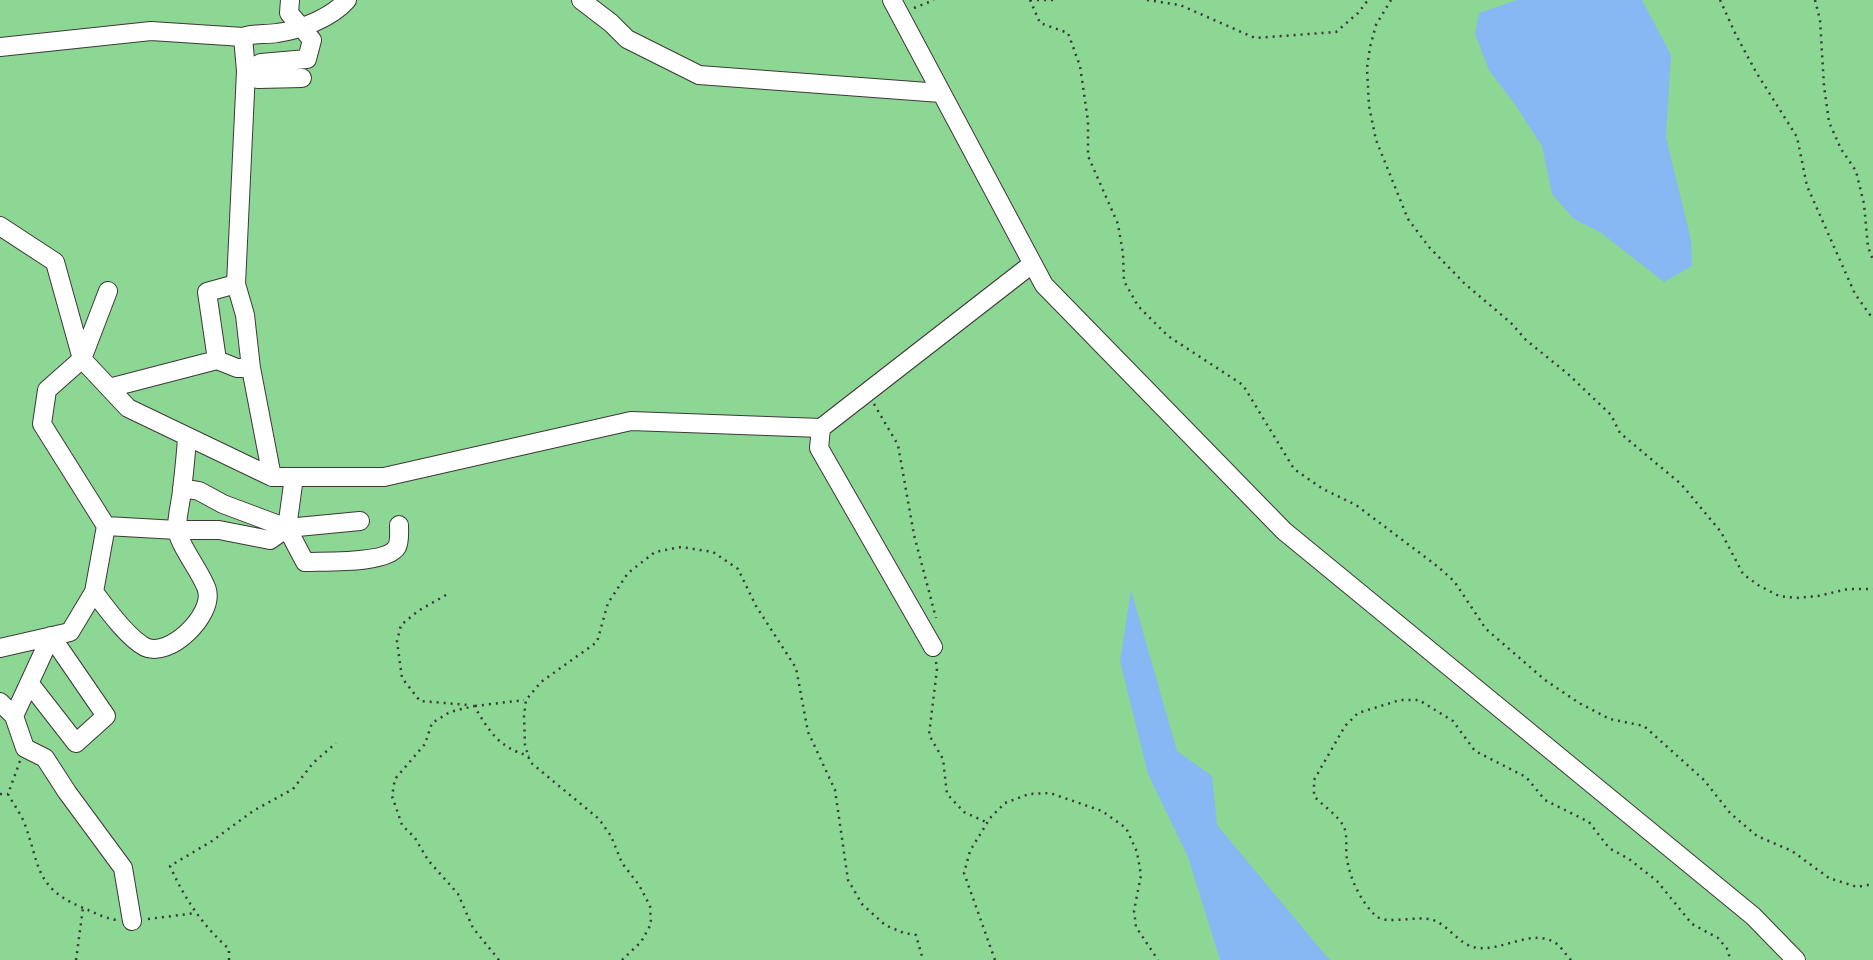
<!DOCTYPE html>
<style>
body{margin:0}
canvas{display:block;background:#f3e2c6}
</style>
<canvas width="1873" height="960"></canvas>
<script>
const g = document.querySelector('canvas').getContext('2d');
g.lineJoin = 'round';
function paint(path, color) { g.fillStyle = color; g.fill(path, 'evenodd'); }
function strokePath(path, color, width, dash) { g.strokeStyle = color; g.lineWidth = width; g.lineCap = dash ? 'butt' : 'round'; g.setLineDash(dash || []); g.stroke(path); }
paint(new Path2D(`
 M 0,0 L 1873,0 L 1873,960 L 0,960 Z`), '#8cd794');
paint(new Path2D(`
 M 1517,0 L 1642,0 L 1671,55 L 1666,137 L 1691,240 L 1692,266 L 1664,282 L 1600,232 L 1574,219 L 1552,194 L 1542,146 L 1516,106 L 1489,70 L 1475,34 L 1479,13 Z
 M 1131,590 L 1177,751 L 1212,776 L 1217,825 L 1327,957 L 1331,960 L 1220,960 L 1188,857 L 1148,774 L 1120,661 Z`), '#88b8f3');
const minor = new Path2D(`
 M 290,0 L 289,13 L 312,40 L 307,59 L 261,63 L 246,71 L 258,79 L 302,78
 M 581,0 L 611,23 L 627,39 L 699,75 L 941,93
 M 892,0 L 1044,285 L 1284,531 L 1753,916 L 1796,960
 M 243,37 L 246,71 L 236,284 L 245,315 L 251,368 L 272,477
 M 0,47 L 151,31 L 243,37 C 255,33 265,35 277,33 C 300,30 331,18 347,0
 M 0,226 L 55,262 L 82,359 L 128,408 L 272,477 L 384,477 L 631,421 L 821,428 L 1032,264
 M 217,360 L 207,292 L 236,284
 M 109,388 L 217,360 L 237,368 L 251,368
 M 821,428 L 819,448 L 933,647
 M 182,488 L 199,491 L 223,504 L 287,528 L 360,521
 M 106,526 L 177,530 L 219,530 L 270,540 L 287,528 L 294,477
 M 287,528 L 305,562 C 325,561 387,564 397,547 C 400,541 399,532 399,525
 M 94,592 C 107,609 127,637 145,647 C 169,659 214,615 207,590 C 202,573 177,543 177,528 C 177,515 181,502 182,490 C 184,473 186,455 187,437
 M 0,648 L 70,632 L 94,592 L 106,526 L 42,424 L 47,390 L 82,359 L 108,291
 M 0,702 L 14,716 L 25,748 L 45,758 L 67,792 L 123,868 L 132,921
 M 14,716 L 51,636 L 106,716 L 76,743 L 30,684`);
strokePath(minor, '#3c3a36', 20);
strokePath(new Path2D(`
 M 1030,0 L 1040,23 L 1068,33 L 1080,66 L 1088,121 L 1088,156 L 1118,224 L 1123,254 L 1124,281 L 1138,306 L 1168,336 L 1243,385 L 1294,469 L 1323,489 L 1356,505 L 1437,566 L 1454,581 L 1486,629 L 1545,680 L 1579,703 L 1610,719 L 1644,726 L 1704,780 L 1730,813 L 1757,836 L 1792,851 L 1829,878 L 1857,887 L 1873,884
 M 1030,0 L 1057,0
 M 1147,0 L 1180,5 L 1255,38 L 1336,32 L 1358,13 L 1368,0
 M 1391,0 L 1376,25 L 1370,47 L 1367,68 L 1369,106 L 1376,140 L 1408,219 L 1429,247 L 1464,283 L 1511,323 L 1526,340 L 1568,374 L 1611,415 L 1620,433 L 1681,484 L 1721,532 L 1743,574 L 1758,585 L 1779,596 L 1796,598 L 1818,596 L 1848,589 L 1873,589
 M 1720,0 L 1736,35 L 1756,72 L 1797,137 L 1807,186 L 1855,294 L 1873,319
 M 1815,0 L 1820,20 L 1824,86 L 1829,122 L 1841,149 L 1856,171 L 1864,204 L 1868,247 L 1873,260
 M 914,8 L 934,0
 M 874,404 L 898,445 L 914,535 L 936,618
 M 446,595 L 418,611 L 401,625 L 397,641 L 402,678 L 420,701 L 469,705
 M 936,662 L 937,669 L 929,735 L 943,759 L 947,794 L 964,812 L 988,823
 M 475,706 L 524,700
 M 20,761 L 8,794 C 13,803 20,813 24,822 C 40,864 34,887 81,907 C 94,912 103,918 117,920
 M 0,794 L 8,794
 M 148,919 L 196,913
 M 76,960 L 83,908
 M 229,960 L 229,949 C 203,926 184,898 170,866 L 212,841 L 253,811 L 293,789 L 313,763 L 336,743
 M 499,960 L 473,928 L 458,894 L 428,860 L 415,838 L 402,825 L 392,796 L 395,779 L 425,744 L 432,723 L 450,712 L 474,706 C 490,732 498,747 529,756
 M 622,960 L 641,942 L 651,924 L 650,906 L 639,885 L 622,863 L 611,836 L 599,819 L 530,762 L 525,745 L 524,716 L 526,700 L 541,682 L 597,642 L 608,603 L 628,573 L 655,552 L 681,547 L 713,552 L 738,569 L 756,606 L 796,668 L 808,732 L 835,790 L 848,880 L 862,904 L 885,925 L 904,933 L 916,935 L 923,960
 M 995,960 L 964,873 L 970,851 L 990,818 L 1005,803 L 1029,794 L 1050,793 L 1102,811 L 1126,828 L 1137,852 L 1141,875 L 1134,911 L 1136,927 L 1158,960
 M 1571,960 C 1566,955 1562,948 1557,944 C 1533,926 1500,954 1473,947 C 1458,943 1448,925 1433,920 C 1418,915 1386,925 1376,916 C 1361,902 1350,879 1347,859 C 1345,849 1348,836 1344,827 C 1338,815 1323,806 1314,796 L 1314,780 L 1345,726 L 1358,713 L 1400,700 L 1419,700 L 1453,721 L 1475,751 L 1526,777 L 1545,800 L 1589,822 L 1609,848 L 1629,859 L 1657,881 L 1692,924 L 1718,938 L 1728,950 L 1730,960`), '#3c3a36', 2.5, [2, 5]);
strokePath(minor, '#fff', 18);
</script>
